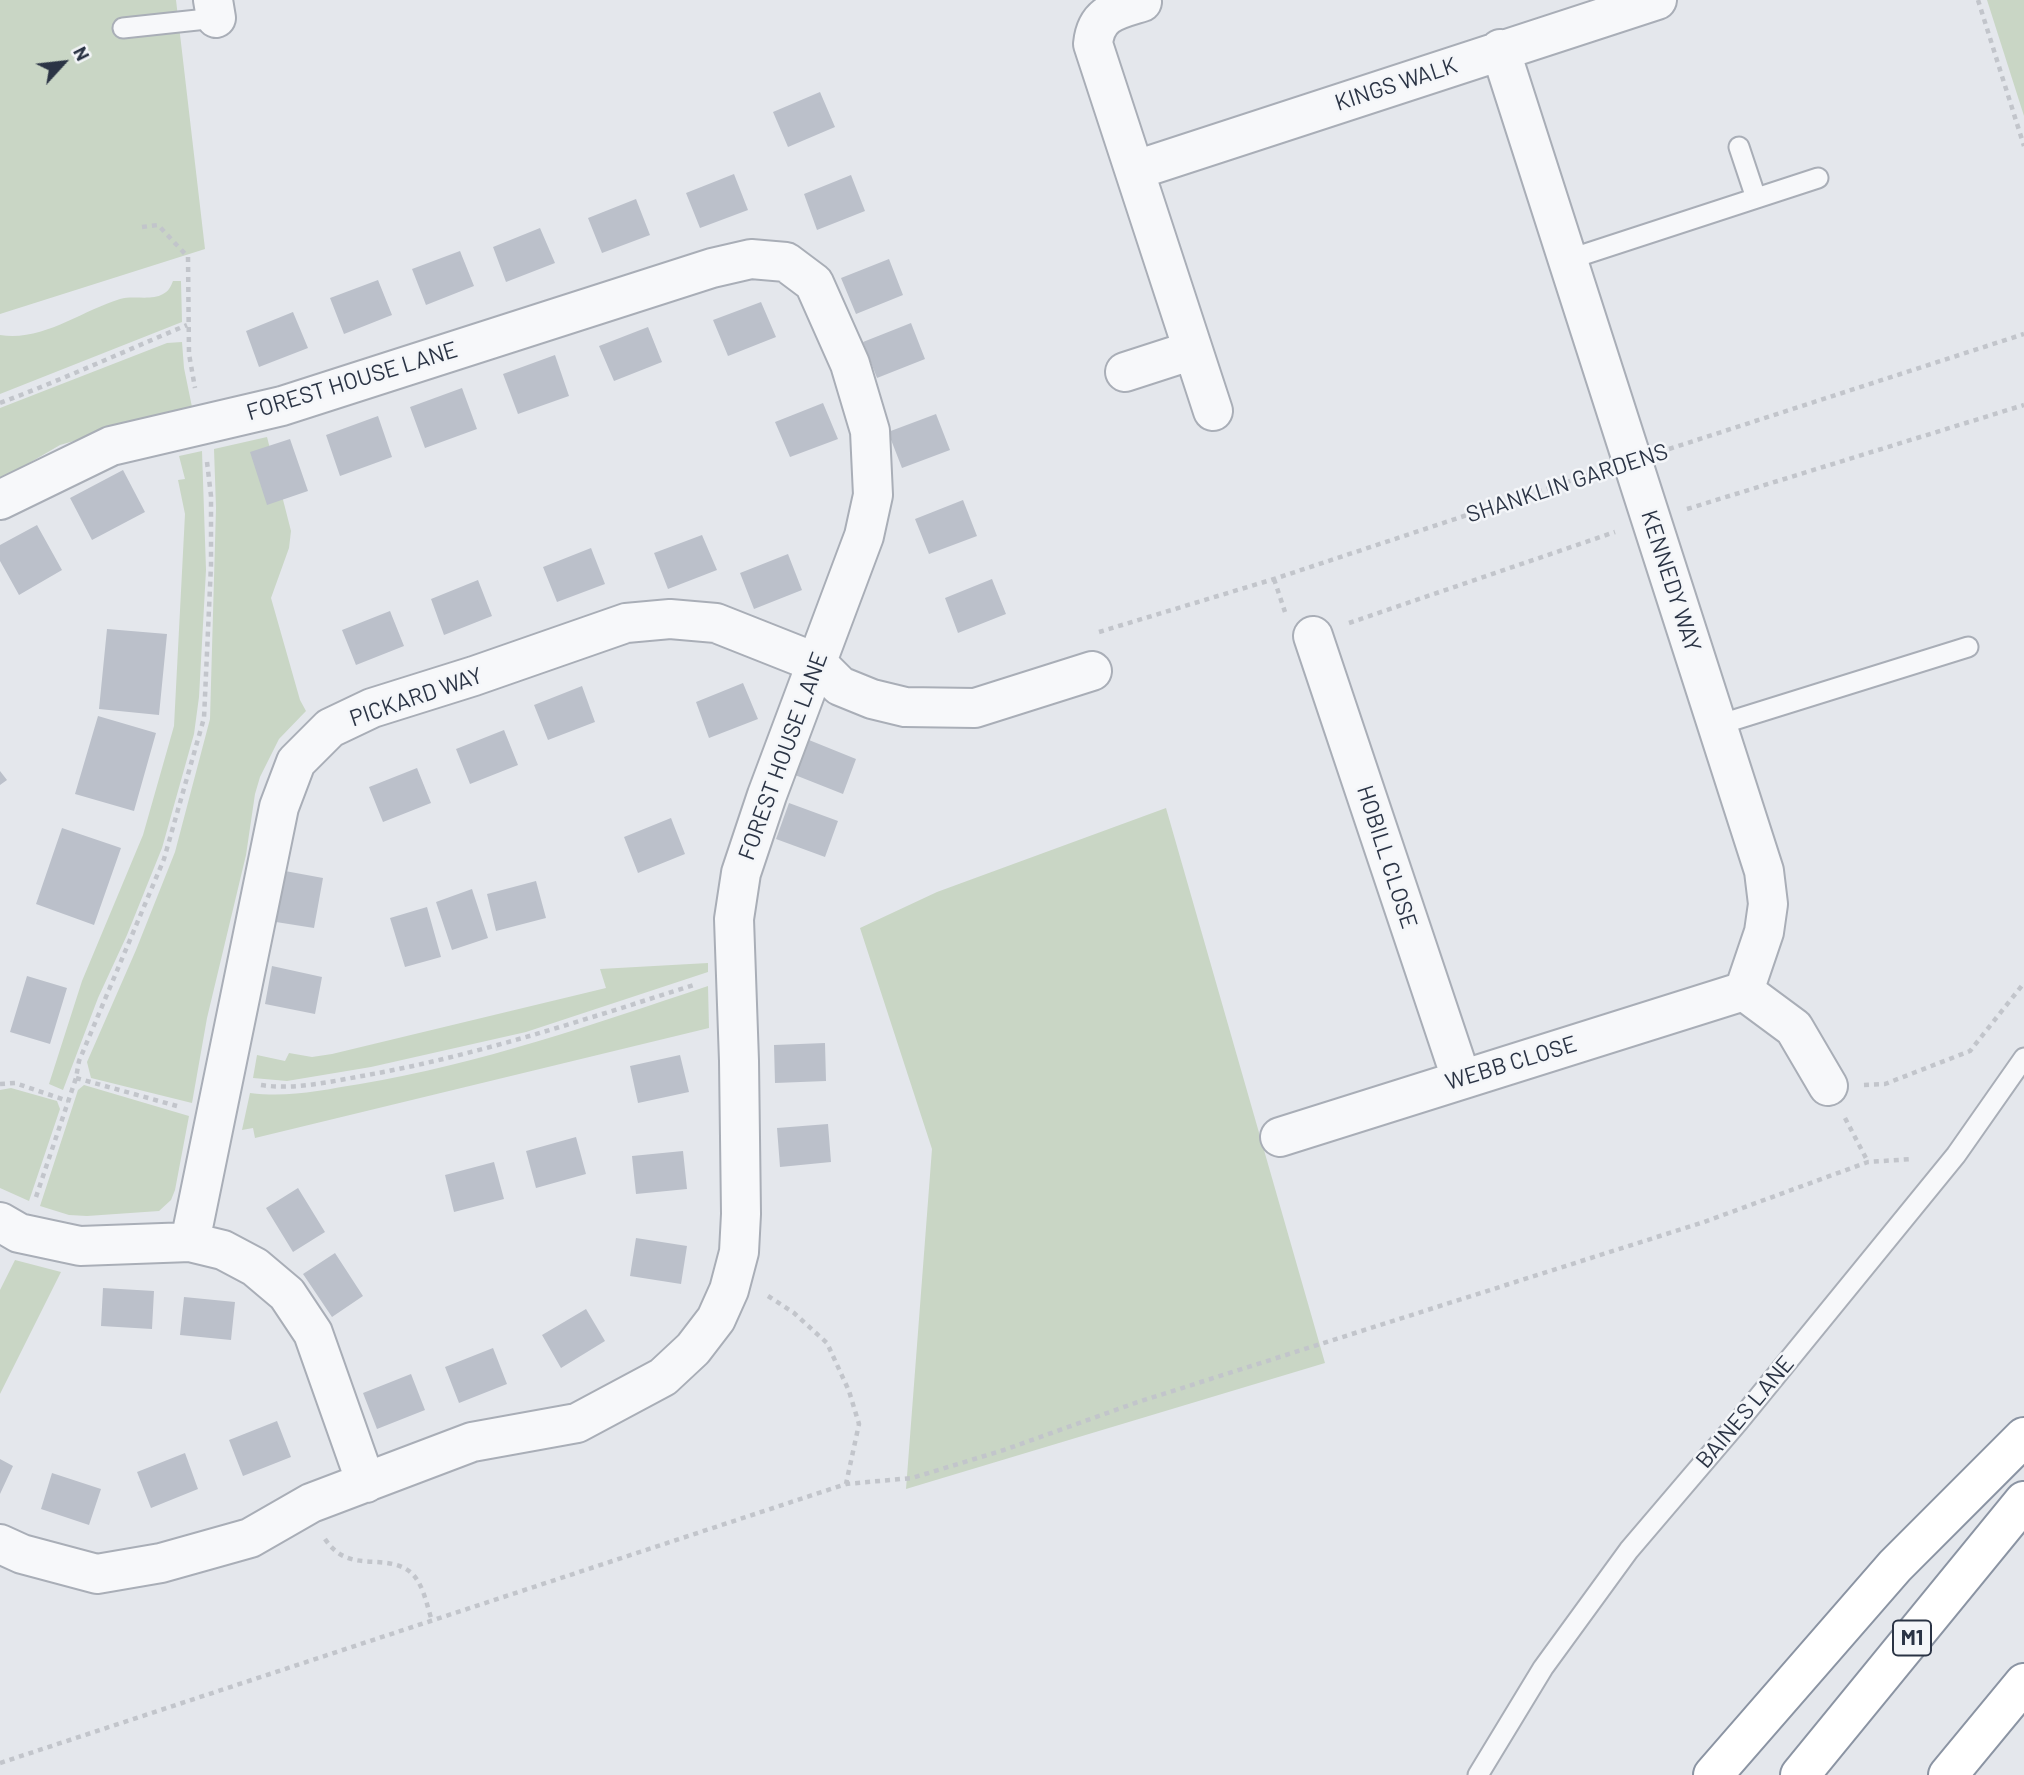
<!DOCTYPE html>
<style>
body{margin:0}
#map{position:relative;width:2024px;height:1775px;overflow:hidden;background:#e4e7ec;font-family:Barlow,sans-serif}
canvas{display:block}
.north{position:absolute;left:28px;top:28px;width:70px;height:70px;-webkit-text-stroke:5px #f4f6f9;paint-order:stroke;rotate:63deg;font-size:19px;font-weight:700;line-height:28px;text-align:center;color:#2b3445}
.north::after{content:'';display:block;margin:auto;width:24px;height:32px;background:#2b3445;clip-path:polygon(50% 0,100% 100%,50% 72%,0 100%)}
</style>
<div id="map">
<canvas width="2024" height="1775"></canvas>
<div class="north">N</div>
</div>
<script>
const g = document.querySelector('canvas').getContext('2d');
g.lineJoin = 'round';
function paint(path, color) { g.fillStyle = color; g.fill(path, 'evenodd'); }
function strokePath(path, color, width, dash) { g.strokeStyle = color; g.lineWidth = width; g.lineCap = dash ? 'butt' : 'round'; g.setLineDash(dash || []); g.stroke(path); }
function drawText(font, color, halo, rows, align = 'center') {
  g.font = font + ' Barlow,sans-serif'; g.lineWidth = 5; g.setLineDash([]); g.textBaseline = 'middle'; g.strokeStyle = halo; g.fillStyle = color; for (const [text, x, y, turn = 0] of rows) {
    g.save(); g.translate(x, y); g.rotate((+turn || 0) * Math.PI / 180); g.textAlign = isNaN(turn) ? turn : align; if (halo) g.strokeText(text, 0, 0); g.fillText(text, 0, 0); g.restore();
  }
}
paint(new Path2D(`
 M 0,0 L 176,0 L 205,249 L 0,314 Z
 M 1987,0 L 2024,0 L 2024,116 Z
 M 173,281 L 181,281 L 182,322 L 0,394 L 0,335 C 42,342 81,311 120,299 C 133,295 151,301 163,294 C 169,291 171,286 173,281 Z
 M 182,342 L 184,368 L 192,407 L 60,445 L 0,480 L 0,408 L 167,343 Z
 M 267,437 L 291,531 L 289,548 L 271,598 L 300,700 L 306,711 L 279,739 L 260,777 L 255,794 L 246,855 L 207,1018 L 192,1103 L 91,1078 L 87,1062 L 136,950 L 175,852 L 210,719 L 216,508 L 214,449 Z
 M 202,451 L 206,570 L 199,697 L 194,734 L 162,848 L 127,935 L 98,998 L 63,1090 L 49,1084 L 82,981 L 143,835 L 174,726 L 185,514 L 178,480 L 185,479 L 179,456 Z
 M 1166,808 L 1325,1363 L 906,1489 L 932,1149 L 860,928 L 937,892 Z
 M 708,963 L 708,972 L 526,1032 L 371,1067 L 287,1081 L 253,1078 L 257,1055 L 285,1061 L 289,1053 L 312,1057 L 332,1054 L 606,988 L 600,969 Z
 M 708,986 L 709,1028 L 255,1138 L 253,1128 L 242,1130 L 250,1093 C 289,1098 322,1090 360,1084 C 480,1064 594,1024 708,986 Z
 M 84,1085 L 189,1116 L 175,1190 L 171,1200 L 159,1211 L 87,1216 L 69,1215 L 40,1206 L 78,1090 Z
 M 11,1088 L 57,1101 L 60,1109 L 29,1201 L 0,1188 L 0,1090 Z
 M 15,1260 L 61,1272 L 0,1394 L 0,1290 Z`), '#c9d6c5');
paint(new Path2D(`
 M 820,92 L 835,127 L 788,147 L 773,112 Z
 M 734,174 L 748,210 L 700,228 L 686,193 Z
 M 851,175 L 865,211 L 817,230 L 804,194 Z
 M 636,199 L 650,235 L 602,253 L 588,218 Z
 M 540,228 L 555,263 L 506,282 L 493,247 Z
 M 460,251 L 474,286 L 426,305 L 412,269 Z
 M 889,259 L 903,295 L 856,314 L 841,278 Z
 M 378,280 L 392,315 L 344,334 L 330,298 Z
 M 761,302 L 776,337 L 728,356 L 713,320 Z
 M 293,312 L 308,348 L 259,367 L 246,331 Z
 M 911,323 L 925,359 L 877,378 L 863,342 Z
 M 648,327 L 662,362 L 614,381 L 599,346 Z
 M 555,355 L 569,396 L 518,414 L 503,374 Z
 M 462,388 L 477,429 L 425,448 L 410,407 Z
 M 823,403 L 838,439 L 790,457 L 775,422 Z
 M 936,414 L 950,450 L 902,468 L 888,432 Z
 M 378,416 L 392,457 L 340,476 L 326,435 Z
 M 290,439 L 308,491 L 267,505 L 250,452 Z
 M 123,470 L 145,512 L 92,540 L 70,498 Z
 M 963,500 L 977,536 L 929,554 L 915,519 Z
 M 37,525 L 62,570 L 19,595 L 0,561 L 0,545 Z
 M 702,535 L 717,570 L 668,589 L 654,553 Z
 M 591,548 L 605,584 L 557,602 L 543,567 Z
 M 788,554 L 802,590 L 754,609 L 740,573 Z
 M 992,579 L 1006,614 L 958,633 L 945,598 Z
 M 478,580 L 492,616 L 444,635 L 431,599 Z
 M 390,611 L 404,646 L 356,665 L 342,630 Z
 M 107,629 L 167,634 L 159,715 L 99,709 Z
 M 743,683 L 758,719 L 709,738 L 696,702 Z
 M 582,686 L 595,722 L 548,740 L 534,705 Z
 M 98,716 L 156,733 L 134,811 L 75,794 Z
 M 504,730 L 518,765 L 470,784 L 456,749 Z
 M 809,740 L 856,759 L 843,794 L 795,775 Z
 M 417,768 L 431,803 L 383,822 L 369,787 Z
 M 0,771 L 7,780 L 0,785 Z
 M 789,803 L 838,821 L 825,857 L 776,839 Z
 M 671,818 L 685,854 L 638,873 L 624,837 Z
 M 62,828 L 121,848 L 94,925 L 36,904 Z
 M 285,871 L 323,878 L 314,928 L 276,922 Z
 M 536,881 L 546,918 L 496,931 L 487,894 Z
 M 472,889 L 488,938 L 452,950 L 436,902 Z
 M 427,907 L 441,957 L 405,967 L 390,918 Z
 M 272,966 L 322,977 L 315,1014 L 265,1004 Z
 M 27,976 L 67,988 L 50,1044 L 10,1032 Z
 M 825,1043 L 826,1081 L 775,1083 L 774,1045 Z
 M 680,1055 L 689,1092 L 638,1103 L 630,1066 Z
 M 828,1124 L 831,1162 L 780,1167 L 777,1128 Z
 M 576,1137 L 586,1174 L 536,1188 L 526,1151 Z
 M 683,1151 L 687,1189 L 636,1194 L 632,1156 Z
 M 494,1162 L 504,1199 L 454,1212 L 445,1175 Z
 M 298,1188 L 325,1232 L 293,1252 L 266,1208 Z
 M 636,1238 L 687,1246 L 681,1284 L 630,1276 Z
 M 335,1253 L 363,1296 L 332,1317 L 303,1274 Z
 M 103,1288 L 154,1291 L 152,1329 L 101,1326 Z
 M 184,1297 L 235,1302 L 231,1340 L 180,1335 Z
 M 586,1309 L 605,1341 L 561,1368 L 542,1335 Z
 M 493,1348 L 507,1384 L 459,1403 L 445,1367 Z
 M 411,1374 L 425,1410 L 377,1429 L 363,1393 Z
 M 277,1421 L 291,1457 L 243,1476 L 229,1440 Z
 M 185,1453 L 198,1489 L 151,1508 L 137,1472 Z
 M 0,1459 L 13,1466 L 0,1494 Z
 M 52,1473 L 101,1489 L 89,1525 L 41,1509 Z`), '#bbc0ca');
const service = new Path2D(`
 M 123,28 L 216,18
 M 1739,147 L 1756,198
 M 1567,260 L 1818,178
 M 1718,725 L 1968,647
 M 1478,1775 L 1543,1668 L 1629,1550 L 1739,1421 L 1956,1155 L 2024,1058`);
const minor = new Path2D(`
 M 213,0 L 216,18
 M 1142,2 C 1116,10 1096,13 1093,44 L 1213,411
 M 1500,49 L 1764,871 L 1768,904 L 1764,932 L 1744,991 L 1794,1028 L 1828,1086
 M 1136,170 L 1657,0
 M 1125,372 L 1193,350
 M 0,500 L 111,446 L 282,406 L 712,268 L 751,259 L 786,262 L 814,283 L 850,364 L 870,431 L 873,495 L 864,536 L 767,795 L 741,873 L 734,919 L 739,1061 L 741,1214 L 739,1252 L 729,1290 L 716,1319 L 693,1349 L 663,1377 L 577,1423 L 472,1442 L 311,1503 L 250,1538 L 161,1563 L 97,1574 L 22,1554 L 0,1544
 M 1313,636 L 1461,1078
 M 1280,1137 L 1744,991
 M 0,1222 L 19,1233 L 80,1246 L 190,1242 L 223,1250 L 255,1267 L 287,1294 L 313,1333 L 366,1483
 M 190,1242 L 279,807 L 296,762 L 330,728 L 372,708 L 474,676 L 626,623 L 670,619 L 716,623 L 817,663 L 840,686 L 872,699 L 905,707 L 975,708 L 1092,671`);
const motorway = new Path2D(`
 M 1713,1775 L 1895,1566 L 2024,1437
 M 1800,1775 L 2024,1501
 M 1948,1775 L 2024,1683`);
strokePath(service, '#a9aeb7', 23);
strokePath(minor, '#a9aeb7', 42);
strokePath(motorway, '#8b94a3', 42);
strokePath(new Path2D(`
 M 1978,0 L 2024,146
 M 142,227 L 158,225 L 188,257 L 189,354 L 195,388
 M 0,403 C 64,379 125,351 187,325
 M 1669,449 L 2024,334
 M 1687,509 L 2024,405
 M 1274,579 L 1285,612
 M 1349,623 L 1615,532
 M 1099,632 L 1274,579 L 1597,472
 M 76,1078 L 177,1106
 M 0,1084 L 15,1083 L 68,1101
 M 261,1085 C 294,1090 329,1082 362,1076 C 476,1056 586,1019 697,984
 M 1864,1085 L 1885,1084 L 1970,1051 L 2024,983
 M 1845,1118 L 1868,1162
 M 36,1197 L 76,1078 L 79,1061 L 164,859 L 204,718 L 211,565 L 211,496 L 207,462
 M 768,1296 L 794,1313 L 827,1343 L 849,1391 L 859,1424 L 846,1484
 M 325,1539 C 349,1575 382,1552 409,1571 C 423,1581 427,1606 432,1621
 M 0,1763 L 846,1484 L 912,1478 L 1004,1450 L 1135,1403 L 1704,1222 L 1868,1162 L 1913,1159`), '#c2c5cb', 4.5, [5, 5]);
strokePath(service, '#f7f8fa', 19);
strokePath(minor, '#f7f8fa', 38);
strokePath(motorway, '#fff', 38);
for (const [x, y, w] of [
 [1912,1638,38]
]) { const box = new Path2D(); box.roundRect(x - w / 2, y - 17.5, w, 35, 5); g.fillStyle = '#f4f6f9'; g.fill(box); strokePath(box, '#2b3445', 2); }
drawText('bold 21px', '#2b3445', null, [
 ["M1",1912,1638]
]);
drawText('23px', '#2b3445', '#f4f6f9', [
 ["KINGS WALK",1396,84,-18],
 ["FOREST HOUSE LANE",352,381,-17],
 ["SHANKLIN GARDENS",1567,483,-18],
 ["KENNEDY WAY",1671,581,72],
 ["PICKARD WAY",416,697,-19],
 ["FOREST HOUSE LANE",783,756,-70],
 ["HOBILL CLOSE",1387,857,72],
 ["WEBB CLOSE",1511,1063,-17],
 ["BAINES LANE",1745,1412,-50]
]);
</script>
